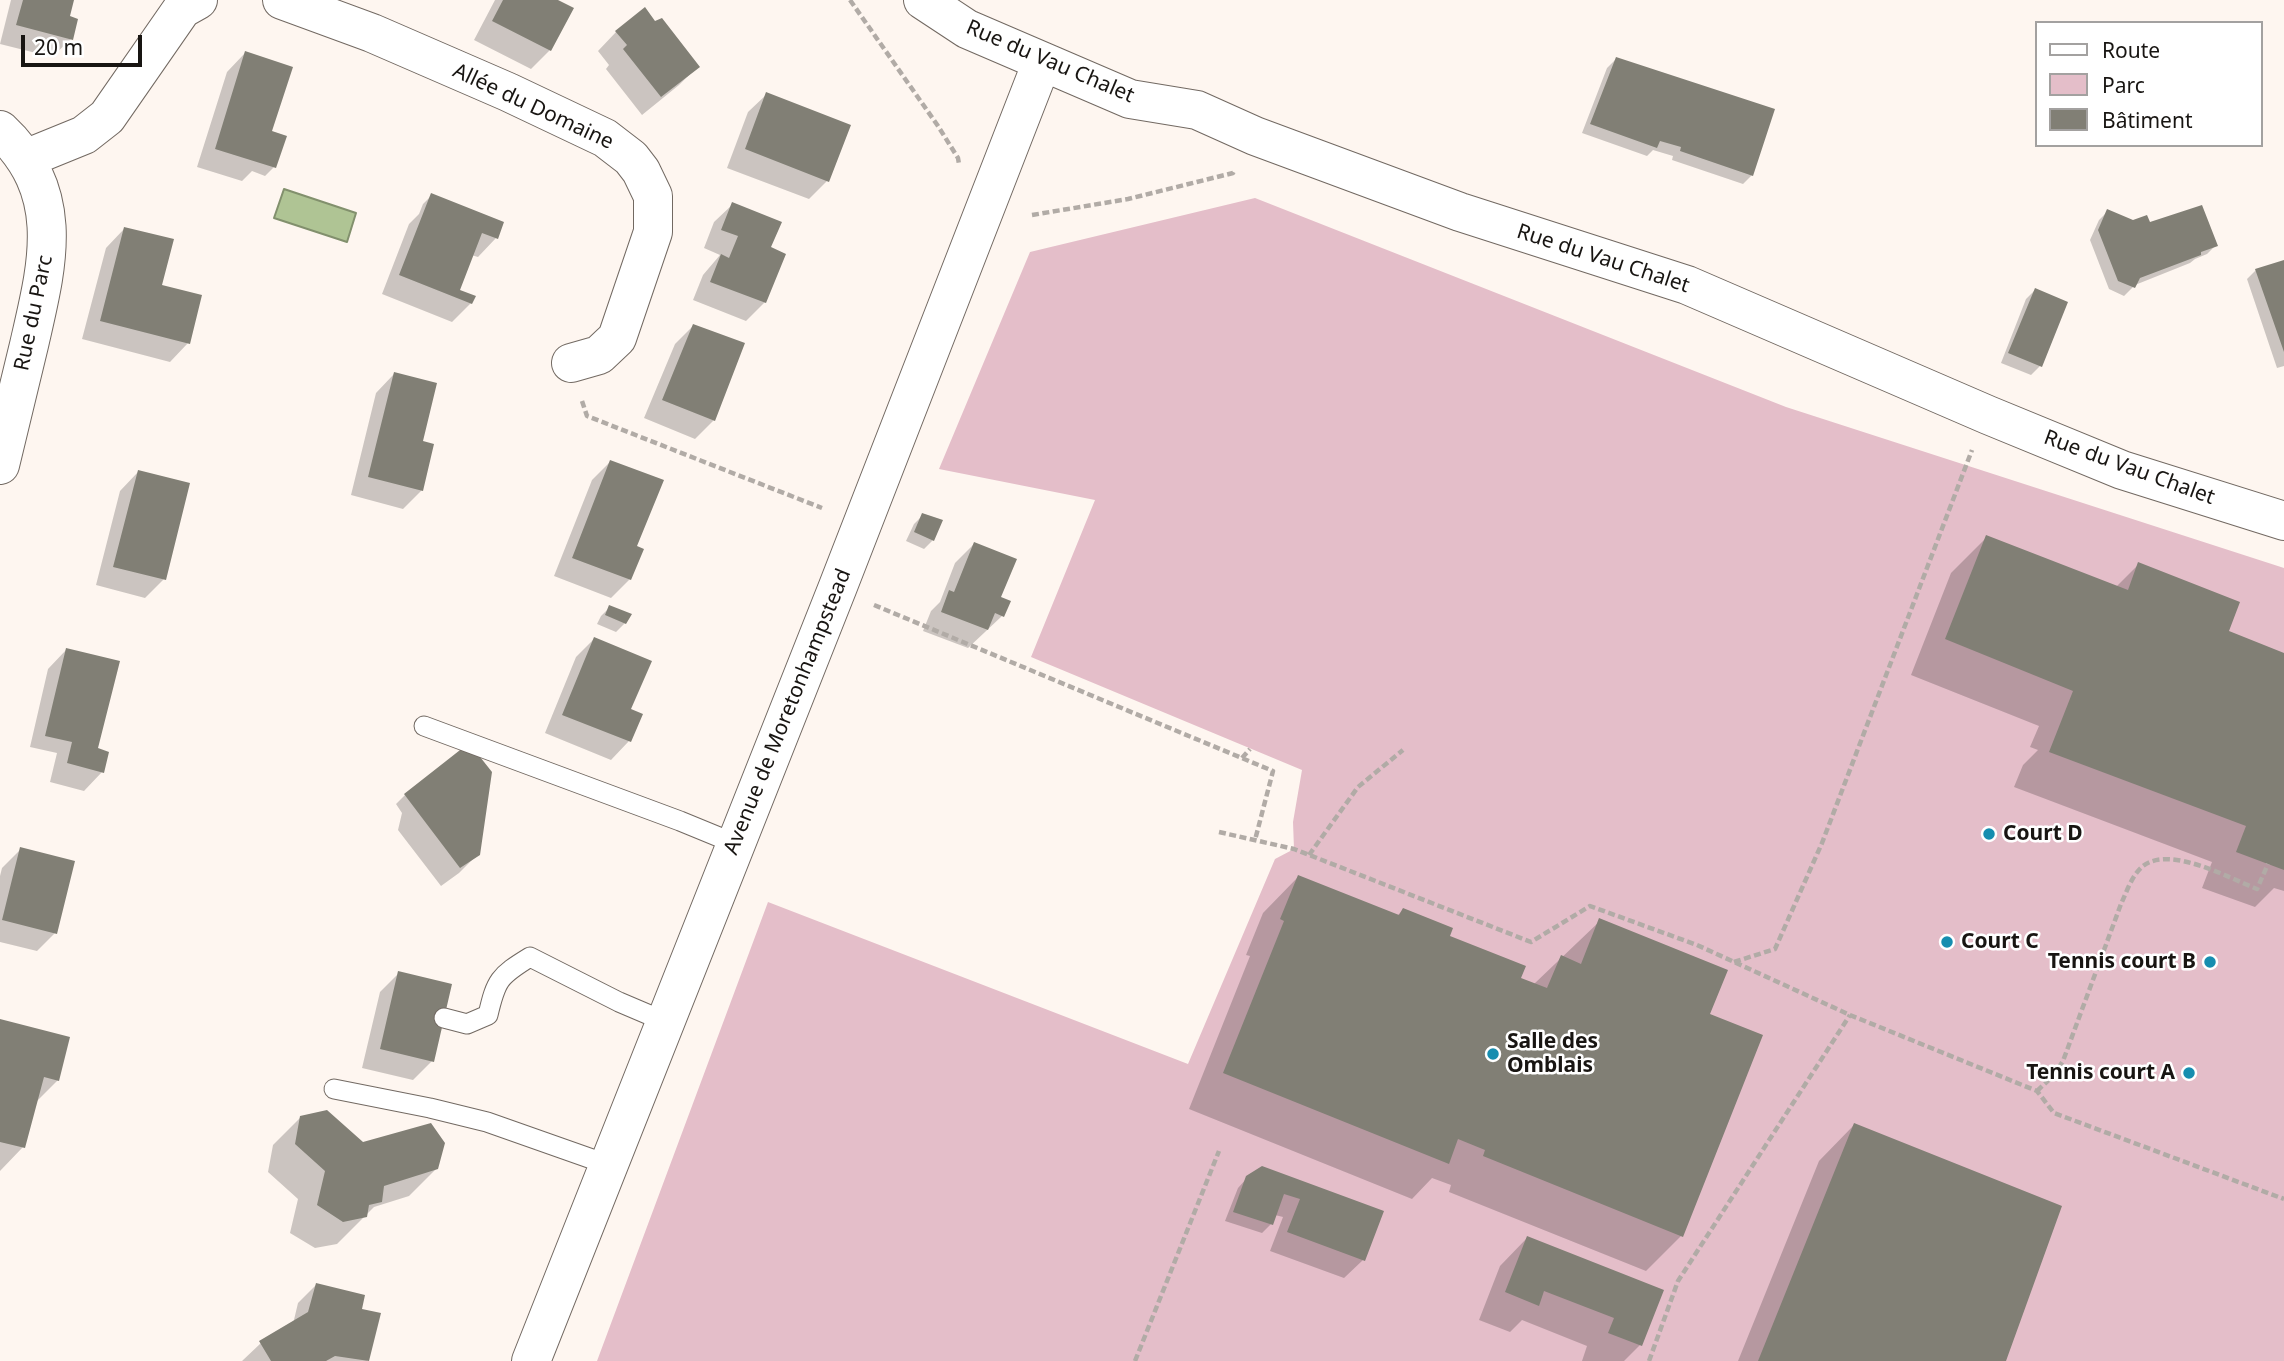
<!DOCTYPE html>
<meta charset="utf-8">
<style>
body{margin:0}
#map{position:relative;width:2284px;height:1361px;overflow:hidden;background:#fef6f0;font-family:"Noto Sans",sans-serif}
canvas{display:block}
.legend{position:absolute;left:2035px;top:21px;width:228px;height:126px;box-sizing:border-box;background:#fff;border:2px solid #a3a1a0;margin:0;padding:9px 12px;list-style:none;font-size:21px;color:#181512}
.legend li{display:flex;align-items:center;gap:14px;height:35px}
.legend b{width:35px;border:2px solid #a3a1a0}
.scale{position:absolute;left:21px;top:35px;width:121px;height:32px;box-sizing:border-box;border:4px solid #181512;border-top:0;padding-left:9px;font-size:21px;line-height:24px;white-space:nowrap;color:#181512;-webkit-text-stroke:5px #fff;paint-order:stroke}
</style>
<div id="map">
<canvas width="2284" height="1361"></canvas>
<ul class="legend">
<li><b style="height:9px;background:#fff"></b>Route</li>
<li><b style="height:19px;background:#e4bec9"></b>Parc</li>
<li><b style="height:19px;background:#817f75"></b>Bâtiment</li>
</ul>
<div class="scale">20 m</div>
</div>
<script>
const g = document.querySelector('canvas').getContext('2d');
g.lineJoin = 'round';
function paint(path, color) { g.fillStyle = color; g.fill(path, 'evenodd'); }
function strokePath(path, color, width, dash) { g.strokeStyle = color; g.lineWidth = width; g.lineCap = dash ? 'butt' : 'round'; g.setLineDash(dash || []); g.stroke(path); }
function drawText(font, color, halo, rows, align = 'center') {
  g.font = font + ' "Noto Sans",sans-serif'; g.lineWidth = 5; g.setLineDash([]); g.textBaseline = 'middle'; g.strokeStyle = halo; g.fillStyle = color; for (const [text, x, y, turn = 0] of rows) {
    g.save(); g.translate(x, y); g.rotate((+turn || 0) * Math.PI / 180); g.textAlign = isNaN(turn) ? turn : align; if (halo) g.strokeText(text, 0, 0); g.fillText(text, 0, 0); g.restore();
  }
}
paint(new Path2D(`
 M 1255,198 L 1786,407 L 2284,568 L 2284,1361 L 597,1361 L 768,902 L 1188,1064 L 1275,859 L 1294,849 L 1293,822 L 1302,770 L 1031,657 L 1095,500 L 939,469 L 1030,252 Z`), '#e4bec9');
const water = new Path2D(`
 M 284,189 L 356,213 L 347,242 L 274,218 Z`);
paint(water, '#afc494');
strokePath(water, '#82906d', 2);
paint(new Path2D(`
 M 11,0 L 73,0 L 68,17 L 71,39 L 52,57 L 0,44 Z
 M 495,0 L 554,0 L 550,50 L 531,69 L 474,40 Z
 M 655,23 L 698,66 L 679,85 L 642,115 L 606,69 L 609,65 L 598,51 L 616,32 Z
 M 245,53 L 270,132 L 274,167 L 265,176 L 252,171 L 242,181 L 197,167 L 227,72 Z
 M 1616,59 L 1752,175 L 1743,184 L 1672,160 L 1673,156 L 1653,150 L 1647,156 L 1582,133 L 1607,68 Z
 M 767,94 L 827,181 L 809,199 L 727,168 L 748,112 Z
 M 432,195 L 496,238 L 478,257 L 471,255 L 457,291 L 471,303 L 452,322 L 382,294 L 409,224 L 419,214 L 423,204 Z
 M 733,204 L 769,248 L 765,302 L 746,321 L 693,300 L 703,275 L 720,255 L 704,248 L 714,222 Z
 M 2108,211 L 2133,222 L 2149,225 L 2216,245 L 2207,254 L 2195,259 L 2190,263 L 2135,285 L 2124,296 L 2109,289 L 2090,240 L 2099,220 Z
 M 124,229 L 159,287 L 188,343 L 170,362 L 82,339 L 106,248 Z
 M 2284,261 L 2284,366 L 2277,368 L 2247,279 L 2256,270 Z
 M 2035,290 L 2040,366 L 2031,375 L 2001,363 L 2026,299 Z
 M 693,326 L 714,420 L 695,439 L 644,418 L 675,344 Z
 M 394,374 L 421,442 L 422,490 L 403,509 L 351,495 L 376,393 Z
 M 610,462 L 634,547 L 630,579 L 611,598 L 554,576 L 592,480 Z
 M 138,472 L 164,579 L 145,598 L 96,585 L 120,491 Z
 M 923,515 L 933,540 L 924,549 L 906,541 L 914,524 Z
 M 1987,537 L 2116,587 L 2139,564 L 2227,632 L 2284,654 L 2284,891 L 2274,888 L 2255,907 L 2202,888 L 2212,862 L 2014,787 L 2023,765 L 2038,750 L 2030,747 L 2039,726 L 1911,675 L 1951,573 Z
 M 974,544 L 999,598 L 1002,616 L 968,648 L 923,631 L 931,611 L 940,602 L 955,563 Z
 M 610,607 L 625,623 L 616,632 L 597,624 L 601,616 Z
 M 594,639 L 629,741 L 611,760 L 545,733 L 576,657 Z
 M 66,650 L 102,772 L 84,791 L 50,782 L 57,753 L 30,747 L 48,669 Z
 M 405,795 L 478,854 L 459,873 L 441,886 L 398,830 L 402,813 L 396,804 Z
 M 21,849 L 55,933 L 37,951 L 0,942 L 0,876 L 2,868 Z
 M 1298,877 L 1397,916 L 1403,910 L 1519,979 L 1534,984 L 1600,921 L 1708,1015 L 1681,1236 L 1646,1271 L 1449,1192 L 1451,1185 L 1432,1178 L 1412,1199 L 1189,1109 L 1250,956 L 1246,955 L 1263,913 Z
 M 399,973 L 432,1061 L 413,1080 L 362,1068 L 380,992 Z
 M 0,1021 L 58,1080 L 35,1103 L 23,1147 L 0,1171 Z
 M 301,1117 L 362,1144 L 437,1168 L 409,1196 L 374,1207 L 337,1244 L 315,1248 L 290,1233 L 298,1199 L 268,1172 L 273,1145 Z
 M 1854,1125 L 2005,1361 L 1738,1361 L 1819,1161 Z
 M 1281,1176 L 1363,1260 L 1344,1278 L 1270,1251 L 1283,1217 L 1275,1215 L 1271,1224 L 1262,1233 L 1225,1221 L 1238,1188 L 1247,1178 Z
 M 1527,1238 L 1661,1291 L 1640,1345 L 1624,1361 L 1582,1361 L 1587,1346 L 1522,1320 L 1510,1332 L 1479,1320 L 1500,1266 Z
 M 316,1285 L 360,1310 L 369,1355 L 367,1361 L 242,1361 L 261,1343 L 293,1324 L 298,1303 Z`), '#0003');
paint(new Path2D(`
 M 23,0 L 74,0 L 70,16 L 78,19 L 73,40 L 16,25 Z
 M 503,0 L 558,0 L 574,8 L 551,51 L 492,21 Z
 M 645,7 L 655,21 L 662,18 L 700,67 L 661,97 L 623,49 L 627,45 L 615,31 Z
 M 245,51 L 293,67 L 272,131 L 287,136 L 276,168 L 215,149 Z
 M 1616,57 L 1775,109 L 1753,176 L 1680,151 L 1681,147 L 1660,141 L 1657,148 L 1590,124 Z
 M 766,92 L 851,125 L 829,182 L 745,149 Z
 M 431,193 L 504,222 L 498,239 L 482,233 L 460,290 L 476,296 L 472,304 L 399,275 Z
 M 732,202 L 782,222 L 771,247 L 786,254 L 766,303 L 710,282 L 721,254 L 729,258 L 738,236 L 721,230 Z
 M 2202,205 L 2218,246 L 2201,252 L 2201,255 L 2140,278 L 2135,288 L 2118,281 L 2098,230 L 2107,209 L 2133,220 L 2147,215 L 2150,222 Z
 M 124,227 L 174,239 L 162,285 L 202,295 L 190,344 L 100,321 Z
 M 2284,260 L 2284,352 L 2255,269 Z
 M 2035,288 L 2068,302 L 2042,367 L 2008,353 Z
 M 693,324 L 745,343 L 715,421 L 662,400 Z
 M 394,372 L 437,383 L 423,441 L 434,444 L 423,491 L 368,477 Z
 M 610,460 L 664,480 L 637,546 L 644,549 L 631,580 L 572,558 Z
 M 138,470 L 190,483 L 166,580 L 113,567 Z
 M 922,513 L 943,520 L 934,541 L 914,532 Z
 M 1986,535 L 2128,590 L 2138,562 L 2240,602 L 2229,631 L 2284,653 L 2284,870 L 2236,852 L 2246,826 L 2049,752 L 2073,691 L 1945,639 Z
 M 974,542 L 1017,559 L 1001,597 L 1011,601 L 1004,617 L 995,613 L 988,630 L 941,612 L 949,590 L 954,592 Z
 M 609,605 L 632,614 L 626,624 L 605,615 Z
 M 594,637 L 652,661 L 631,709 L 643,714 L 631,742 L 562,715 Z
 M 66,648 L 120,661 L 98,748 L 109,752 L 104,773 L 67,763 L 72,742 L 45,736 Z
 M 469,743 L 492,772 L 480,855 L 460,868 L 404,794 Z
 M 20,847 L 75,861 L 57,934 L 2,920 Z
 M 1298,875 L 1399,915 L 1403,908 L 1453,928 L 1450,936 L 1526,966 L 1521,978 L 1547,988 L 1561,955 L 1581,964 L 1599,918 L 1728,970 L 1710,1014 L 1763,1035 L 1683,1237 L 1483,1156 L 1485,1150 L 1458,1139 L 1449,1164 L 1223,1073 L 1284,921 L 1280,919 Z
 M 398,971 L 452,984 L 434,1062 L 380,1049 Z
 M 0,1019 L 70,1037 L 59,1081 L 44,1077 L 25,1148 L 0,1142 Z
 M 327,1110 L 363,1142 L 431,1123 L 445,1143 L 438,1169 L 384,1186 L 382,1202 L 369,1205 L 367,1217 L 343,1222 L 317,1205 L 325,1171 L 295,1144 L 300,1116 Z
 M 1854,1123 L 2062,1206 L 2006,1361 L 1758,1361 Z
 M 1262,1166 L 1384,1211 L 1365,1261 L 1287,1232 L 1300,1199 L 1284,1194 L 1273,1225 L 1233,1212 L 1246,1176 Z
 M 1527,1236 L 1664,1290 L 1642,1346 L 1608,1333 L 1614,1318 L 1544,1291 L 1539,1306 L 1505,1292 Z
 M 316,1283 L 365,1295 L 362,1309 L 381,1313 L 369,1361 L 335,1356 L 326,1361 L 271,1361 L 259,1341 L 308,1312 Z`), '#817f75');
const lane = new Path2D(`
 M 424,726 L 680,821 L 736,844
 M 444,1018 L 467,1024 L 488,1015 C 496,980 499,976 530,957 L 619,1002 L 666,1022
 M 334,1089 L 430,1108 L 487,1122 L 609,1165`);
const street = new Path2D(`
 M 282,0 L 372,33 L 508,92 L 605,138 L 631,158 L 641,171 L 653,196 L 653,232 L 617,338 L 599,355 L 571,363
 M 0,130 C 68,193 47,266 29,345 C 19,385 10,425 0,465
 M 25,159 L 84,135 L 107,117 L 182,9 L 198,0`);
const secondary = new Path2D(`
 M 923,0 L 967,29 L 1130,99 L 1197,110 L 1255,136 L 1460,212 L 1687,285 L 1988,415 L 2122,470 L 2284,521
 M 531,1361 L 837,589 L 1042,62`);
strokePath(lane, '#726962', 21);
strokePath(street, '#726962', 40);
strokePath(secondary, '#726962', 40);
strokePath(new Path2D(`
 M 850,0 L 938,126 L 958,158 L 959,164
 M 1032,215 L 1128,199 L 1233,173 L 1235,169
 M 582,401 L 587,416 L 822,508
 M 874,605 L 1273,771 L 1255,840
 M 1242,758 L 1250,749
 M 1219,832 L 1294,849 L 1531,942 L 1590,906 L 1697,945 L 1850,1015 L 2037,1091 L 2054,1113 L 2284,1199
 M 1309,855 L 1358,787 L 1403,750
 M 1734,962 L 1775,949 L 1822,843 L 1972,450
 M 2037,1091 L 2053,1076 L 2063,1061 L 2121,904 C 2127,891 2132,875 2143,866 C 2170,845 2229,878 2257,889 L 2268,864
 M 1135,1361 L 1219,1151
 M 1649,1361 L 1678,1281 L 1850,1015`), '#b1aba6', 4.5, [7, 3.5]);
strokePath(lane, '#fff', 19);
strokePath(street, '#fff', 38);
strokePath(secondary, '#fff', 38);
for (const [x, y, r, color] of [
 [1989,834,7,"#168daf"],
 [1947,942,7,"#168daf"],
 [2210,962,7,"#168daf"],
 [1493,1054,7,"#168daf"],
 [2189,1073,7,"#168daf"]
]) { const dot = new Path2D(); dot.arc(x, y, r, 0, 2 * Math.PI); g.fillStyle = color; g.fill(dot); strokePath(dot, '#fff', 2.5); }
drawText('21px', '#181512', '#fff', [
 ["Rue du Vau Chalet",1050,62,23],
 ["Allée du Domaine",533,107,25],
 ["Rue du Vau Chalet",1603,259,18],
 ["Rue du Parc",34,313,-78],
 ["Rue du Vau Chalet",2129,468,20],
 ["Avenue de Moretonhampstead",788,712,-68]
]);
drawText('bold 21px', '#181512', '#fff', [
 ["Court D",2003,834],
 ["Court C",1961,942],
 ["Tennis court B",2196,962,"right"],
 ["Salle des",1507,1042],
 ["Omblais",1507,1066],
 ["Tennis court A",2175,1073,"right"]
], 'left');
</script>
